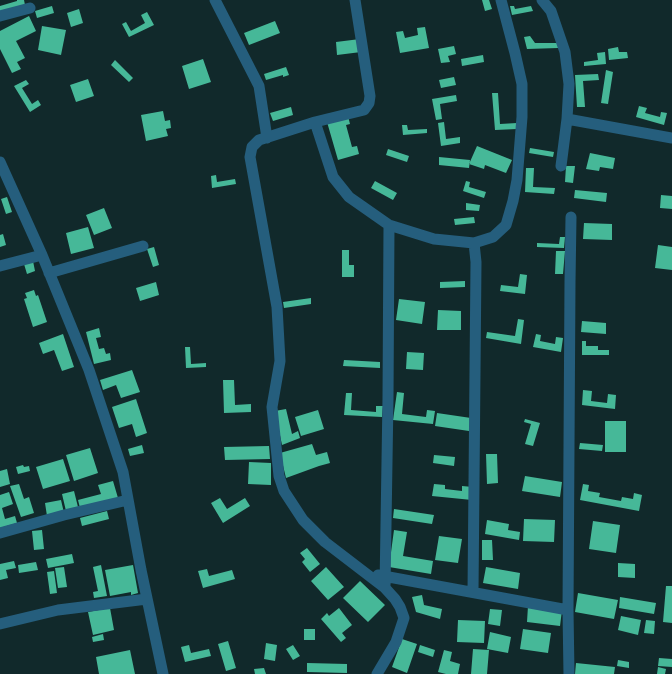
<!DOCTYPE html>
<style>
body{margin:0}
canvas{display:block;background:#11292b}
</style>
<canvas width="672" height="674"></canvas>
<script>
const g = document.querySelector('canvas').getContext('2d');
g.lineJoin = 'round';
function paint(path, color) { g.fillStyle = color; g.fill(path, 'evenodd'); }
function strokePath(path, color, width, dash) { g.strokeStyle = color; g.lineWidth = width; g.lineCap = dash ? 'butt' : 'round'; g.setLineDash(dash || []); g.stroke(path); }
paint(new Path2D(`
 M 17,0 L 24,0 L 25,5 L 0,12 L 0,6 L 17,1 Z
 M 482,0 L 489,0 L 492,9 L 485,11 Z
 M 52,6 L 54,13 L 37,18 L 35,11 Z
 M 510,6 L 514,6 L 515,9 L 531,6 L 533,11 L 512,15 Z
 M 79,9 L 83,23 L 71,27 L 67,13 Z
 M 147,12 L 154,25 L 129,37 L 122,24 L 126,22 L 131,31 L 145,23 L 141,15 Z
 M 29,16 L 36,31 L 16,41 L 25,58 L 17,62 L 21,69 L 12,73 L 0,49 L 0,31 Z
 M 275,21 L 280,33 L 249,45 L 244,33 Z
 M 42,26 L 66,30 L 61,55 L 38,50 Z
 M 425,27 L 429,48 L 400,53 L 396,32 L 403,31 L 405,38 L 418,35 L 417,28 Z
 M 530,36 L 535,43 L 558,43 L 558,48 L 527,49 L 524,37 Z
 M 360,39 L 361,52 L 337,55 L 336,42 Z
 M 454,46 L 456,54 L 448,56 L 450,62 L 441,63 L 438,49 Z
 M 618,47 L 619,52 L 627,52 L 628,58 L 609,60 L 608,49 Z
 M 605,52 L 606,64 L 584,66 L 584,62 L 598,60 L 597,53 Z
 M 483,55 L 484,62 L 462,66 L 461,59 Z
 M 203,59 L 211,82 L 189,89 L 182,66 Z
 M 115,60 L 133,78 L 129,82 L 111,65 Z
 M 286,67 L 289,75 L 283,77 L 283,75 L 266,80 L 264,74 Z
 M 606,70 L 613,72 L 608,104 L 601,103 Z
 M 598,74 L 599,80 L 583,81 L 585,107 L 577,107 L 575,75 Z
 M 454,77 L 456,85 L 441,88 L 439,80 Z
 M 88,79 L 94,96 L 76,102 L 70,85 Z
 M 26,80 L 29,84 L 22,88 L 32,104 L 38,100 L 41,105 L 30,112 L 14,86 Z
 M 492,93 L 498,93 L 500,124 L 517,123 L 517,129 L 495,130 Z
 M 456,95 L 457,101 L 440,104 L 442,119 L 436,120 L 432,99 Z
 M 639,106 L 647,108 L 645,113 L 660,117 L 661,112 L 667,113 L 664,125 L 636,117 Z
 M 291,107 L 293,115 L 273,121 L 270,113 Z
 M 163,111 L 165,121 L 170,120 L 171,128 L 166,129 L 168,136 L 146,141 L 141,115 Z
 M 348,116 L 350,124 L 346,125 L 352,147 L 357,146 L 359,154 L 338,160 L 327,122 Z
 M 444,122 L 446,139 L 460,137 L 460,143 L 441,146 L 438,123 Z
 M 402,125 L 407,125 L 408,130 L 427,129 L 427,133 L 403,135 Z
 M 477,146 L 512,160 L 506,173 L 485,165 L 484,169 L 469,164 Z
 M 530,148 L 554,152 L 553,157 L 529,153 Z
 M 388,149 L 409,156 L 407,162 L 386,155 Z
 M 590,153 L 615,158 L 613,169 L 600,167 L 599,171 L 586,169 Z
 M 439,157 L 470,160 L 469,168 L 439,165 Z
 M 566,166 L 575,166 L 573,183 L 565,182 Z
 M 526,168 L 534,168 L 533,187 L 555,188 L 554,194 L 525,192 Z
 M 216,175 L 217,182 L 235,179 L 236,184 L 212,188 L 211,176 Z
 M 375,181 L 397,193 L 393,200 L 371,188 Z
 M 466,181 L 470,182 L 469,187 L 486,192 L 484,198 L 463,191 Z
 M 575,190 L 607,193 L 606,202 L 574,198 Z
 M 661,195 L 672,196 L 672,209 L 660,208 Z
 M 7,197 L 12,212 L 6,214 L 1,199 Z
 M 466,203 L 480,205 L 479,211 L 466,210 Z
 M 104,208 L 112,228 L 94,235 L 86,215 Z
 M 474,217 L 475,223 L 455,225 L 454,219 Z
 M 584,223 L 612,224 L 612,240 L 583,239 Z
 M 88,227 L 94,248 L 71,254 L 66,233 Z
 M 3,234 L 6,245 L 0,247 L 0,235 Z
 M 560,237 L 565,237 L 564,248 L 537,247 L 537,243 L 559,244 Z
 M 658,245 L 672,247 L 672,270 L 655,268 Z
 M 154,247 L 159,265 L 153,267 L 147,249 Z
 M 342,250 L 349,250 L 349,265 L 354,265 L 354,277 L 342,277 Z
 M 556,251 L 565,251 L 563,274 L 555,274 Z
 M 33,261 L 35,271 L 27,274 L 24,264 Z
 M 520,274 L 527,275 L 525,294 L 500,291 L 501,285 L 518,287 Z
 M 465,281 L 465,287 L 440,288 L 440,282 Z
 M 156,282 L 159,295 L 140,301 L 136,288 Z
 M 34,290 L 36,296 L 38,295 L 47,322 L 33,327 L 24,299 L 27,298 L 25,293 Z
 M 311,298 L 311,304 L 284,308 L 283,302 Z
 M 399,299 L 425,302 L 422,324 L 396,320 Z
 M 438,310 L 461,311 L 461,330 L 437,330 Z
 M 518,319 L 524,320 L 521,344 L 486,338 L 487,332 L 515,336 Z
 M 582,321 L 606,323 L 606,334 L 581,332 Z
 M 99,328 L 101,337 L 96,338 L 99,349 L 104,348 L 106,354 L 110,353 L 111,360 L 94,364 L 86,332 Z
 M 63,334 L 74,367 L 62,371 L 54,350 L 43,354 L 39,343 Z
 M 536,334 L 541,335 L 540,341 L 555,344 L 556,337 L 563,338 L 561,352 L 533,347 Z
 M 582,341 L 586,341 L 586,346 L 598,346 L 598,350 L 609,350 L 609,355 L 582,355 Z
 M 185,347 L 190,347 L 191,364 L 206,363 L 206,367 L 186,368 Z
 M 407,352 L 424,353 L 423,370 L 406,369 Z
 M 344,360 L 380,362 L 380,368 L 343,366 Z
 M 132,370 L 140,392 L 121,398 L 116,385 L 103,390 L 100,380 Z
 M 223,380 L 234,380 L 235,405 L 251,404 L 251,412 L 224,413 Z
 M 583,390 L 592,391 L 591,401 L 607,403 L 608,394 L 616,395 L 615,409 L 582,405 Z
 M 397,392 L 404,393 L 402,414 L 426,417 L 427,410 L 435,411 L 433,424 L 393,420 Z
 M 346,393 L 352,393 L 351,410 L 376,412 L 376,406 L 383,406 L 382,417 L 344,415 Z
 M 136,399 L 147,433 L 136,437 L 132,424 L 119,428 L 112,407 Z
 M 286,409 L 292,434 L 298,431 L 300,438 L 282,445 L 275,411 Z
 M 318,410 L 324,429 L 301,436 L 295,417 Z
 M 437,413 L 471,418 L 469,431 L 435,426 Z
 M 525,419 L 540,423 L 533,446 L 525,444 L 531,424 L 524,422 Z
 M 605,421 L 626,421 L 626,452 L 605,452 Z
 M 580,443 L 603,445 L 602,451 L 579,449 Z
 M 312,444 L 316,455 L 327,452 L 330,463 L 319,466 L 286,478 L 280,453 Z
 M 142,445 L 144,453 L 130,456 L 128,449 Z
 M 269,446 L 270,459 L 225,460 L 224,447 Z
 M 90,448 L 98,473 L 74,481 L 66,455 Z
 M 486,454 L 497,454 L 498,483 L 487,484 Z
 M 434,455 L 455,457 L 454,466 L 433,463 Z
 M 63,459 L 70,481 L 43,489 L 36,467 Z
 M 249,462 L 271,463 L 271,485 L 248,484 Z
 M 23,465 L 24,467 L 29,466 L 30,471 L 18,474 L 16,467 Z
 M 7,469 L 10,484 L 0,487 L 0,471 Z
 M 525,476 L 562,482 L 560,497 L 522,491 Z
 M 113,481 L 118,498 L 80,508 L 78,500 L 101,494 L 98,485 Z
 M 19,484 L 24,499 L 29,497 L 34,513 L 21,517 L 10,486 Z
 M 434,484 L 445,485 L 445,489 L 462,491 L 462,486 L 473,487 L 472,500 L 432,496 Z
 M 583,484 L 589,485 L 588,491 L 600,493 L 599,497 L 621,501 L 622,497 L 633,499 L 634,493 L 642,495 L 639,511 L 580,500 Z
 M 74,491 L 78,507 L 66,511 L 62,494 Z
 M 9,492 L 13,504 L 2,508 L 5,519 L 15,516 L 17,523 L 0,528 L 0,495 Z
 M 220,498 L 227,509 L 245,498 L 250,506 L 223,523 L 211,503 Z
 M 61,500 L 64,513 L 47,516 L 45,503 Z
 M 394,509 L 434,515 L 432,524 L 393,518 Z
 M 107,511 L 109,519 L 82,526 L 80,518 Z
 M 524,519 L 555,520 L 554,542 L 523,541 Z
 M 487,520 L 509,524 L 508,530 L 520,532 L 519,540 L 485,534 Z
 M 593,521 L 620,525 L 616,553 L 589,549 Z
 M 42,530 L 44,549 L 34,550 L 32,531 Z
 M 394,530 L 407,532 L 403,556 L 433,561 L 431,574 L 389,567 Z
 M 439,536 L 462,539 L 458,563 L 435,560 Z
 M 482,540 L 492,540 L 493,560 L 482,560 Z
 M 307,548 L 320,564 L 310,572 L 302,562 L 305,559 L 300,553 Z
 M 72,554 L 74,563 L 48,568 L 46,559 Z
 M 14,561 L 16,568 L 6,570 L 8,578 L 0,580 L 0,564 Z
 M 36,562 L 38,570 L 19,573 L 18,565 Z
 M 618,563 L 635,564 L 635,578 L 618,577 Z
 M 101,565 L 107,596 L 94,598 L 93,592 L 98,591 L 93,567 Z
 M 133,565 L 138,593 L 131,595 L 131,592 L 110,596 L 105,570 Z
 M 64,567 L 67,587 L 58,588 L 55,568 Z
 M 326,567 L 344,587 L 328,600 L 311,581 Z
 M 486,567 L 520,573 L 518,589 L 483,583 Z
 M 207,569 L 209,576 L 232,570 L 235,579 L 203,588 L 198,571 Z
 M 54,571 L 57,593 L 50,594 L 47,572 Z
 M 360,581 L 385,605 L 368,622 L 343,598 Z
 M 666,586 L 672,586 L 672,623 L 663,622 Z
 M 578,593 L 618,600 L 614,619 L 575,612 Z
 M 422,595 L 424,605 L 442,609 L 440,619 L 416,612 L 412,597 Z
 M 620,597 L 656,603 L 654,614 L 619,608 Z
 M 528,606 L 562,610 L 560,626 L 527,622 Z
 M 110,608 L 114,630 L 93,635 L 88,612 Z
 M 339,608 L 352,625 L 342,633 L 346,638 L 341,642 L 321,619 L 327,613 L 329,616 Z
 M 490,609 L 502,610 L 500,626 L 488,624 Z
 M 621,616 L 641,620 L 638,635 L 618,630 Z
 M 458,620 L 485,621 L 484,643 L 457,642 Z
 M 646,620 L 655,621 L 654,634 L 644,633 Z
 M 304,629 L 315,629 L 315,640 L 304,640 Z
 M 523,629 L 551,633 L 548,653 L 520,649 Z
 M 490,632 L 511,637 L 508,653 L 487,649 Z
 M 103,634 L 104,640 L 93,642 L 92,637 Z
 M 402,639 L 417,644 L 407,673 L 392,667 Z
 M 228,641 L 236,668 L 226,671 L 218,644 Z
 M 266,643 L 277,645 L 275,661 L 264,659 Z
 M 189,645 L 191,653 L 209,649 L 211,656 L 185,662 L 181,647 Z
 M 293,645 L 300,656 L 293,660 L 286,649 Z
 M 420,645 L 435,650 L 433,657 L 418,652 Z
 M 473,649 L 489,650 L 487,674 L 471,674 Z
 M 130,650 L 135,674 L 99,674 L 96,657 Z
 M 444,650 L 452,652 L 450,661 L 460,664 L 458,674 L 446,674 L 438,672 Z
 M 659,658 L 672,659 L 672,667 L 658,666 Z
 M 618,660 L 629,662 L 629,668 L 617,666 Z
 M 307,663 L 347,664 L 347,673 L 307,672 Z
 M 576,663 L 615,667 L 614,674 L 575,674 Z
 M 658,667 L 666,669 L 665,674 L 657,674 Z
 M 264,668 L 266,674 L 255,674 L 254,669 Z`), '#46b898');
strokePath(new Path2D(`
 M 215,0 L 259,86 L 267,138
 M 355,0 L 370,96 L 369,103 L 364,110 L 315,122 L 259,140 L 252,147 L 250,157 L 277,307 L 280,361 L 272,407 L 279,476 L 284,491 L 303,520 L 325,542 L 385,588 L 395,599 L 400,607 L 404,618 L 396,642 L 377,674
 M 542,0 L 551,11 L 565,52 L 569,84 L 567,119 L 561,166
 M 0,16 L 30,8
 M 567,119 L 672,138
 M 315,122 L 333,177 L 349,197 L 389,225 L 434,239 L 474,243 L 493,237 L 506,225 L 513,201 L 517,180 L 522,117 L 522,84 L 515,53 L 501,0
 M 0,162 L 42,255 L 89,370 L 123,472 L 141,570 L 163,674
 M 0,266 L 42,255
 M 49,273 L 143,246
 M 0,533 L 64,515 L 128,500
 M 378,575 L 568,610
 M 385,588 L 388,398 L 389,225
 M 473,592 L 476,262 L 474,243
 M 0,624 L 58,610 L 147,599
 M 569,674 L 568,610 L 570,282 L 571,217`), '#255e7d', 11);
</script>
